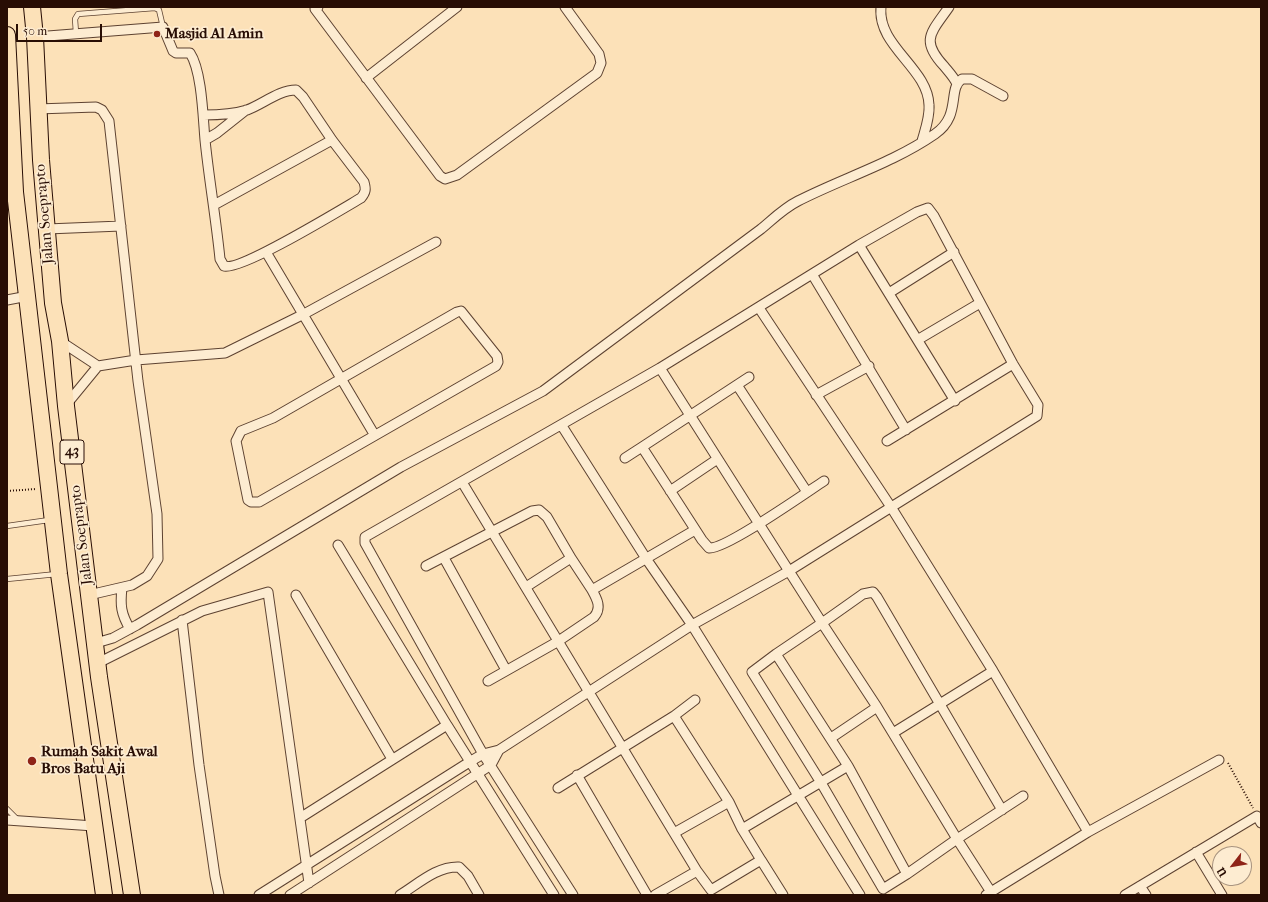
<!DOCTYPE html>
<style>
body{margin:0}
#map{position:relative;width:1268px;height:902px;overflow:hidden;background:#fce1b8;font-family:"IM FELL French Canon",serif}
canvas{display:block}
.frame{position:absolute;inset:0;border:8px solid #280d04;pointer-events:none}
.north{position:absolute;left:1212px;top:846px;width:40px;height:40px;box-sizing:border-box;background:#fdecd1;border:1px solid #a8937f;border-radius:50%;rotate:239deg;font-size:11px;font-weight:700;line-height:16px;text-align:center;color:#280d04}
.north::after{content:'';display:block;margin:auto;width:14px;height:18px;background:#8f2418;clip-path:polygon(50% 0,100% 100%,50% 72%,0 100%)}
.scale{position:absolute;left:16px;top:24px;width:86px;height:18px;box-sizing:border-box;border:2px solid #280d04;border-top:0;padding-left:5px;font-size:12px;line-height:14px;white-space:nowrap;color:#280d04;-webkit-text-stroke:3px #fdecd1;paint-order:stroke}
</style>
<div id="map">
<canvas width="1268" height="902"></canvas>
<div class="frame"></div>
<div class="north">U</div>
<div class="scale">50 m</div>
</div>
<script>
const g = document.querySelector('canvas').getContext('2d');
g.lineJoin = 'round';
function strokePath(path, color, width, dash) { g.strokeStyle = color; g.lineWidth = width; g.lineCap = dash ? 'butt' : 'round'; g.setLineDash(dash || []); g.stroke(path); }
function drawText(font, color, halo, rows, align = 'center') {
  g.font = font + ' "IM FELL French Canon",serif'; g.lineWidth = 3.5; g.setLineDash([]); g.textBaseline = 'middle'; g.strokeStyle = halo; g.fillStyle = color; for (const [text, x, y, turn = 0] of rows) {
    g.save(); g.translate(x, y); g.rotate((+turn || 0) * Math.PI / 180); g.textAlign = isNaN(turn) ? turn : align; if (halo) g.strokeText(text, 0, 0); g.fillText(text, 0, 0); g.restore();
  }
}
const service = new Path2D(`
 M 76,33 L 75,19 L 78,14 L 155,8 L 159,10 L 163,27
 M 7,526 L 49,520
 M 7,579 L 57,574
 M 7,809 L 17,819`);
const minor = new Path2D(`
 M 318,7 L 315,9 L 440,176 L 445,179 L 457,175 L 597,73 L 601,63 L 599,54 L 565,7
 M 881,7 C 877,46 928,68 929,105 C 930,117 925,130 922,141
 M 949,7 C 931,33 920,40 944,66 C 948,71 954,77 957,84
 M 35,37 L 163,27 L 173,51 L 176,53 L 190,53 C 202,71 203,118 205,140 C 209,179 216,219 220,259 L 224,266 C 239,272 342,209 361,198 C 366,192 366,189 364,182 L 332,140 L 303,97 L 296,90 C 279,90 263,104 247,110 C 234,114 218,115 204,115
 M 366,78 L 457,7
 M 37,109 L 96,107 L 102,110 L 109,121 L 138,381 L 157,514 L 158,559 L 147,576 L 132,585 L 89,595
 M 205,140 L 217,133 L 246,110
 M 214,205 L 332,140
 M 47,229 L 121,226
 M 859,245 L 955,401
 M 266,252 L 374,434
 M 812,274 L 906,430
 M 889,293 L 954,252
 M 7,300 L 28,296
 M 759,308 L 891,507 L 993,671 L 1088,832
 M 461,311 L 497,356 L 498,362 L 496,366 L 259,502 L 251,502 L 248,500 L 236,441 L 241,431 L 273,418 L 457,312 Z
 M 919,339 L 980,303
 M 60,341 L 98,366 L 136,360 L 225,353 L 304,314 L 436,242
 M 660,368 L 822,623 L 863,594 L 873,592 L 877,597 L 1002,810
 M 749,377 L 642,447 L 702,540 L 709,548 C 725,550 807,492 824,481
 M 737,385 L 807,492
 M 816,395 L 869,366
 M 66,405 L 98,366
 M 562,426 L 647,560 L 692,625 L 860,895
 M 887,441 L 1013,364
 M 625,458 L 642,447
 M 462,482 L 674,833
 M 670,491 L 716,460
 M 444,558 L 506,670
 M 426,566 L 532,511 L 539,510 L 547,517 L 571,558 L 592,590
 M 526,587 L 571,558
 M 122,588 C 120,605 121,614 130,629
 M 296,595 L 392,759
 M 182,620 L 199,765 L 215,876 L 219,895
 M 96,643 L 113,638 L 137,625 L 401,467 L 543,391 L 761,229 C 773,219 784,208 798,201 C 843,178 893,163 935,134 C 962,115 947,89 962,79 L 972,79 L 1003,96
 M 776,654 L 752,672 L 820,781 L 883,889 L 907,874
 M 98,663 L 202,611 L 268,592 L 309,883
 M 488,681 L 557,642 L 594,617 C 602,608 597,599 592,590 L 695,530
 M 674,716 L 695,700
 M 447,725 L 554,895
 M 893,733 L 993,671
 M 831,738 L 877,707
 M 577,775 L 647,895
 M 558,788 L 674,716 L 729,802
 M 300,818 L 447,725 L 338,545
 M 7,820 L 94,826
 M 1196,852 L 1222,895
 M 761,860 L 783,895
 M 697,871 L 674,833 L 729,802 L 742,829
 M 1140,886 L 1146,895
 M 991,892 L 957,839 L 1023,796
 M 259,895 L 471,761 L 483,754 L 499,750 L 692,625 L 789,571 L 1037,416 L 1038,405 L 1013,364 L 934,216 L 928,208 L 917,212 L 859,245 L 660,368 L 365,537 L 365,543 L 483,754 L 573,895
 M 290,895 L 491,765 L 499,750
 M 400,895 C 418,884 437,866 459,867 L 468,876 L 479,895
 M 655,895 L 697,871 L 711,890 L 761,860 L 742,829 L 848,766 L 907,874 L 957,839 L 877,707 L 822,623 L 776,654 L 848,766
 M 986,895 L 1088,832 L 1219,760
 M 1125,895 L 1257,816 L 1261,823`);
const trunk = new Path2D(`
 M 32,7 L 35,37 L 41,160 L 53,303 L 60,341 L 66,406 L 99,677 L 132,895
 M 7,35 L 15,192 L 59,574 L 104,895`);
strokePath(service, '#5d4231', 6);
strokePath(minor, '#5d4231', 11);
strokePath(trunk, '#280d04', 18);
strokePath(new Path2D(`
 M 7,491 L 36,489
 M 1228,763 L 1253,808`), '#280d04', 2, [1, 2]);
strokePath(service, '#fdecd1', 4.5);
strokePath(minor, '#fdecd1', 9);
strokePath(trunk, '#fce1b8', 16);
for (const [x, y, r, color] of [
 [157,34,4,"#8f2418"],
 [32,761,5,"#8f2418"]
]) { const dot = new Path2D(); dot.arc(x, y, r, 0, 2 * Math.PI); g.fillStyle = color; g.fill(dot); strokePath(dot, '#fdecd1', 1.5); }
for (const [x, y, w] of [
 [72,452,24]
]) { const box = new Path2D(); box.roundRect(x - w / 2, y - 12, w, 24, 3); g.fillStyle = '#fdecd1'; g.fill(box); strokePath(box, '#280d04', 1); }
drawText('bold 14px', '#280d04', null, [
 ["43",72,452]
]);
drawText('bold 15px', '#280d04', '#fdecd1', [
 ["Masjid Al Amin",165,34],
 ["Rumah Sakit Awal",41,752],
 ["Bros Batu Aji",41,769]
], 'left');
drawText('15px', '#280d04', '#fdecd1', [
 ["Jalan Soeprapto",45,214,-95],
 ["Jalan Soeprapto",82,535,-97]
]);
</script>
